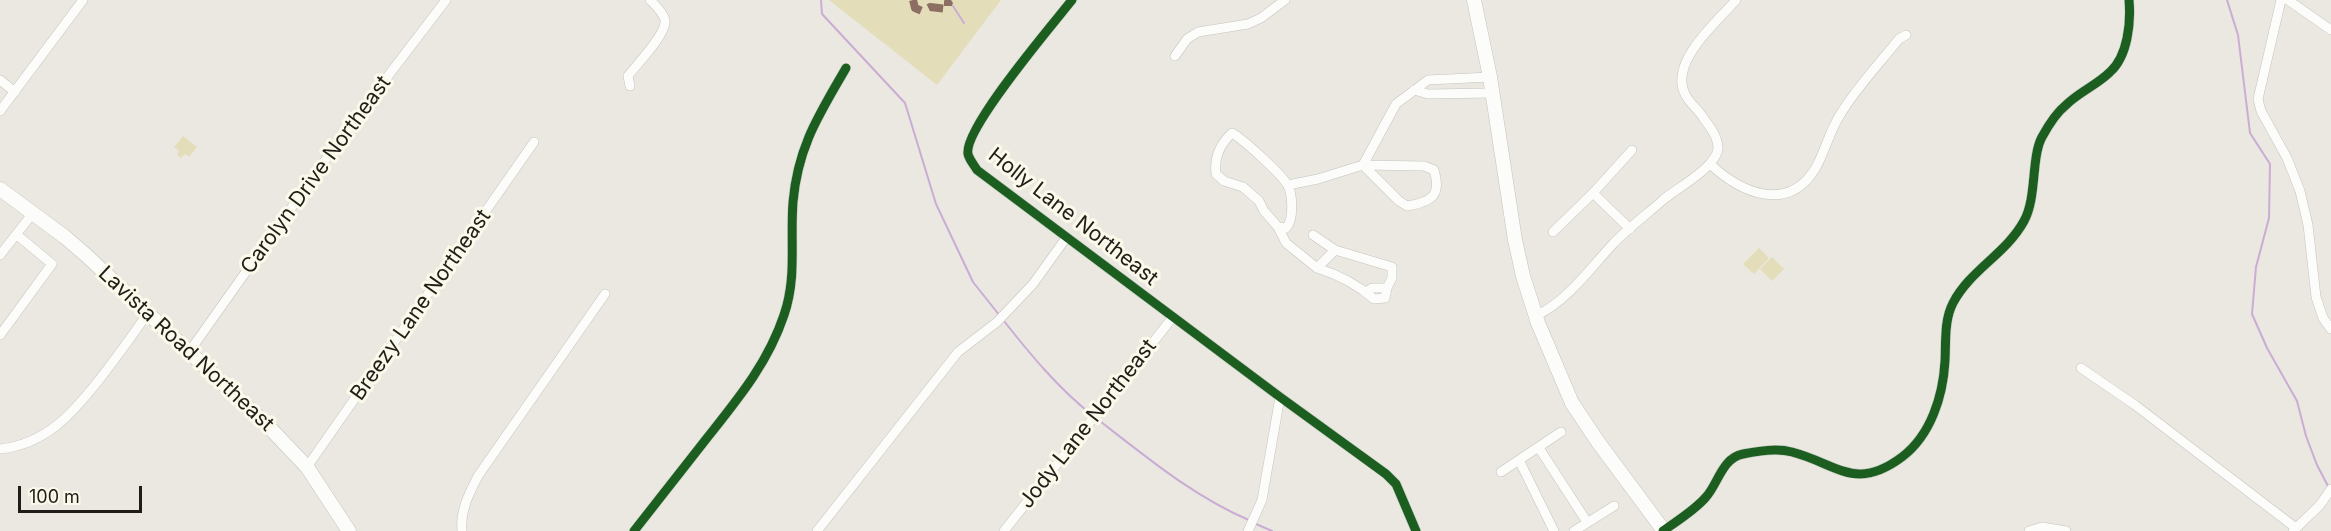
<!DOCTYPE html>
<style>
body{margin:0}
#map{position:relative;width:2331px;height:531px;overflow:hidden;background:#eae8e1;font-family:Inter,sans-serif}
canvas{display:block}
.scale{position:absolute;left:18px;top:486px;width:124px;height:27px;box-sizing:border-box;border:3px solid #1e1d18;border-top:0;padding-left:8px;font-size:18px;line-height:21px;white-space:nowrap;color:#1e1d18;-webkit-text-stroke:4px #fbf9ea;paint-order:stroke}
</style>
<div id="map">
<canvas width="2331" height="531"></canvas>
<div class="scale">100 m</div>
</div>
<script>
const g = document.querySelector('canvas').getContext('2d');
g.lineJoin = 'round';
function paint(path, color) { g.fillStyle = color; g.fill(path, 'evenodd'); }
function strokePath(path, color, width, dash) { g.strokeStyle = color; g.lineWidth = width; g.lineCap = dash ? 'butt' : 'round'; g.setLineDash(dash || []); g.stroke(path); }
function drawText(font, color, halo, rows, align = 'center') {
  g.font = font + ' Inter,sans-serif'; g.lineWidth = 6; g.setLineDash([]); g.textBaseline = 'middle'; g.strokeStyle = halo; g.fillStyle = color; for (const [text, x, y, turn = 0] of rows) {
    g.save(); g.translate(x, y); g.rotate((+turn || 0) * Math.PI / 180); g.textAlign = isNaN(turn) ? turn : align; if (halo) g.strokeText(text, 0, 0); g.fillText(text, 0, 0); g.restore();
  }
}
paint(new Path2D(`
 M 829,0 L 1001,0 L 937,85 Z
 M 183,136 L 197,147 L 189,157 L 185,154 L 181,158 L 177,155 L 179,151 L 174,147 Z
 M 1759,248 L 1769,258 L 1754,274 L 1743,264 Z
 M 1772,257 L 1784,269 L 1772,281 L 1760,269 Z`), '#e4ddb9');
strokePath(new Path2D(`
 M 821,0 L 822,14 L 905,103 L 936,204 L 973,282 L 1000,316
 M 949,0 L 964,23
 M 2227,0 L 2238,35 L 2250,133 L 2270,164 L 2269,218 L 2256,267 L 2252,314 L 2267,348 L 2297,401 L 2306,436 L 2317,465 L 2328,486
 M 1004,321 C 1030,354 1058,388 1092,415
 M 1096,418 C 1145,456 1194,497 1251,521
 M 1256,524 L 1272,531`), '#caacd4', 2);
const minor = new Path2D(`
 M 1072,0 C 1053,24 963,129 968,154 C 969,159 974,165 977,170 L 1280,397 L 1386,474 L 1396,484 L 1416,531
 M 2281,0 L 2258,99 L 2261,111 L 2287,158 L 2300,191 L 2308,225 L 2316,297 L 2323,318 L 2331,329
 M 2288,0 L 2331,30
 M 1175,56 L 1187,39 L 1198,32 L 1248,24 L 1261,18 L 1285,0
 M 0,80 L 15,92
 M 630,86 L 628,76 C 637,64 667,34 665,20 C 663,12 655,5 650,0
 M 1414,90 L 1428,94 L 1492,93
 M 0,111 L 83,0
 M 1710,164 C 1740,192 1787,214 1815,169 C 1825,152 1829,132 1840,115 C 1856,88 1879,64 1899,39 L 1906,35
 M 1363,165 L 1424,166 L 1434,170 C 1442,196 1431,202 1407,206 L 1399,201 Z
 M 1288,185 L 1318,179 L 1363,165 L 1396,104 L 1428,80 L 1490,77
 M 1593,193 L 1630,229
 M 1278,227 L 1286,228 C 1294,220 1293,193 1287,184 C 1280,173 1243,139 1232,133 C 1220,144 1214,158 1216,174 L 1224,181 L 1243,187 L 1259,201 L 1264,211 L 1278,227 L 1286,243 L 1317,268 L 1335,250 L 1392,267 L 1392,278 L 1387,288 L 1372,288 L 1366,292
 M 1553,232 L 1593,193 L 1632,150
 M 1313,235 L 1335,250
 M 0,255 L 33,213
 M 1317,268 C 1336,274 1358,285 1374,299 L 1385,298 L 1387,288
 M 1536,316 C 1568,300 1588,271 1612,245 C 1627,229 1646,215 1663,200 C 1677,188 1717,167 1718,148 C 1718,137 1710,127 1704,119 C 1699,110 1689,103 1685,94 C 1669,62 1716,23 1736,0
 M 0,335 L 52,264 L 17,235
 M 189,352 L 346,131 L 446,0
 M 2081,368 L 2135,405 L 2296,528
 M 1539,448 L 1587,522
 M 0,449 C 46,444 72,414 99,380 C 116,358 132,336 148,313
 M 1519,460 L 1554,531
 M 307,467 L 534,142
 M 1501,472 L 1561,432
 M 462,531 C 460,510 469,494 478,476 L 605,294
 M 634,531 C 658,500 683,469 707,438 C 738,399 768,363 784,315 C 797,278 790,241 793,202 C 798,146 819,115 846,68
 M 817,531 L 958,352 L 997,322 L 1033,284 L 1066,238
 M 1004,531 L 1173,317
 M 1248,531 L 1262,500 L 1280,397
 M 1574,531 L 1614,506
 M 1663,531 C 1677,521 1695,510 1706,497 C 1718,484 1722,458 1743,454 C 1759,451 1777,448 1792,452 C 1838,464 1855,492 1902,457 C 1931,435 1943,396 1945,361 C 1946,342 1944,320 1953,303 C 1970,270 2006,254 2024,221 C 2037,198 2031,157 2042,137 C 2048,126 2056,113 2066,105 C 2079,92 2097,85 2110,72 C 2128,56 2131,22 2129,0
 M 2029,531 L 2042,527 L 2066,531
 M 2293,531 L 2320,505 L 2331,489`);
const secondary = new Path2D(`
 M 1474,0 L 1490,77 L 1515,240 L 1523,276 L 1538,323 L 1572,403 L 1598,442 L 1664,531
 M 0,189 L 65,237 L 87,256 L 268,426 L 307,467 L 349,531`);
strokePath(minor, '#c5c3bd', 10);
strokePath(secondary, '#c5c3bd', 15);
strokePath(minor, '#fcfcfa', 9);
strokePath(secondary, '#fcfcfa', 14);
strokePath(new Path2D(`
 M 913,0 L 915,8 L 922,11 L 930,7 L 948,9 L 948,2 L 951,0`), '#8d6e63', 8, [15, 8]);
strokePath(new Path2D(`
 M 1072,0 C 1053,24 963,129 968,154 C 969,159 974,165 977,170 L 1280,397 L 1386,474 L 1396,484 L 1416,531
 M 634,531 C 658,500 683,469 707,438 C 738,399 768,363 784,315 C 797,278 790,241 793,202 C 798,146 819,115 846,68
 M 1663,531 C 1677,521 1695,510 1706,497 C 1718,484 1722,458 1743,454 C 1759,451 1777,448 1792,452 C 1838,464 1855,492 1902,457 C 1931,435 1943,396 1945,361 C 1946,342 1944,320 1953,303 C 1970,270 2006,254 2024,221 C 2037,198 2031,157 2042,137 C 2048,126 2056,113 2066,105 C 2079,92 2097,85 2110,72 C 2128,56 2131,22 2129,0`), '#1b5e20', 9);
drawText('21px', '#1e1d18', '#fbf9ea', [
 ["Carolyn Drive Northeast",316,175,-54],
 ["Holly Lane Northeast",1073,217,38],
 ["Breezy Lane Northeast",421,305,-55],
 ["Lavista Road Northeast",186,349,43],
 ["Jody Lane Northeast",1088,424,-52]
]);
</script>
